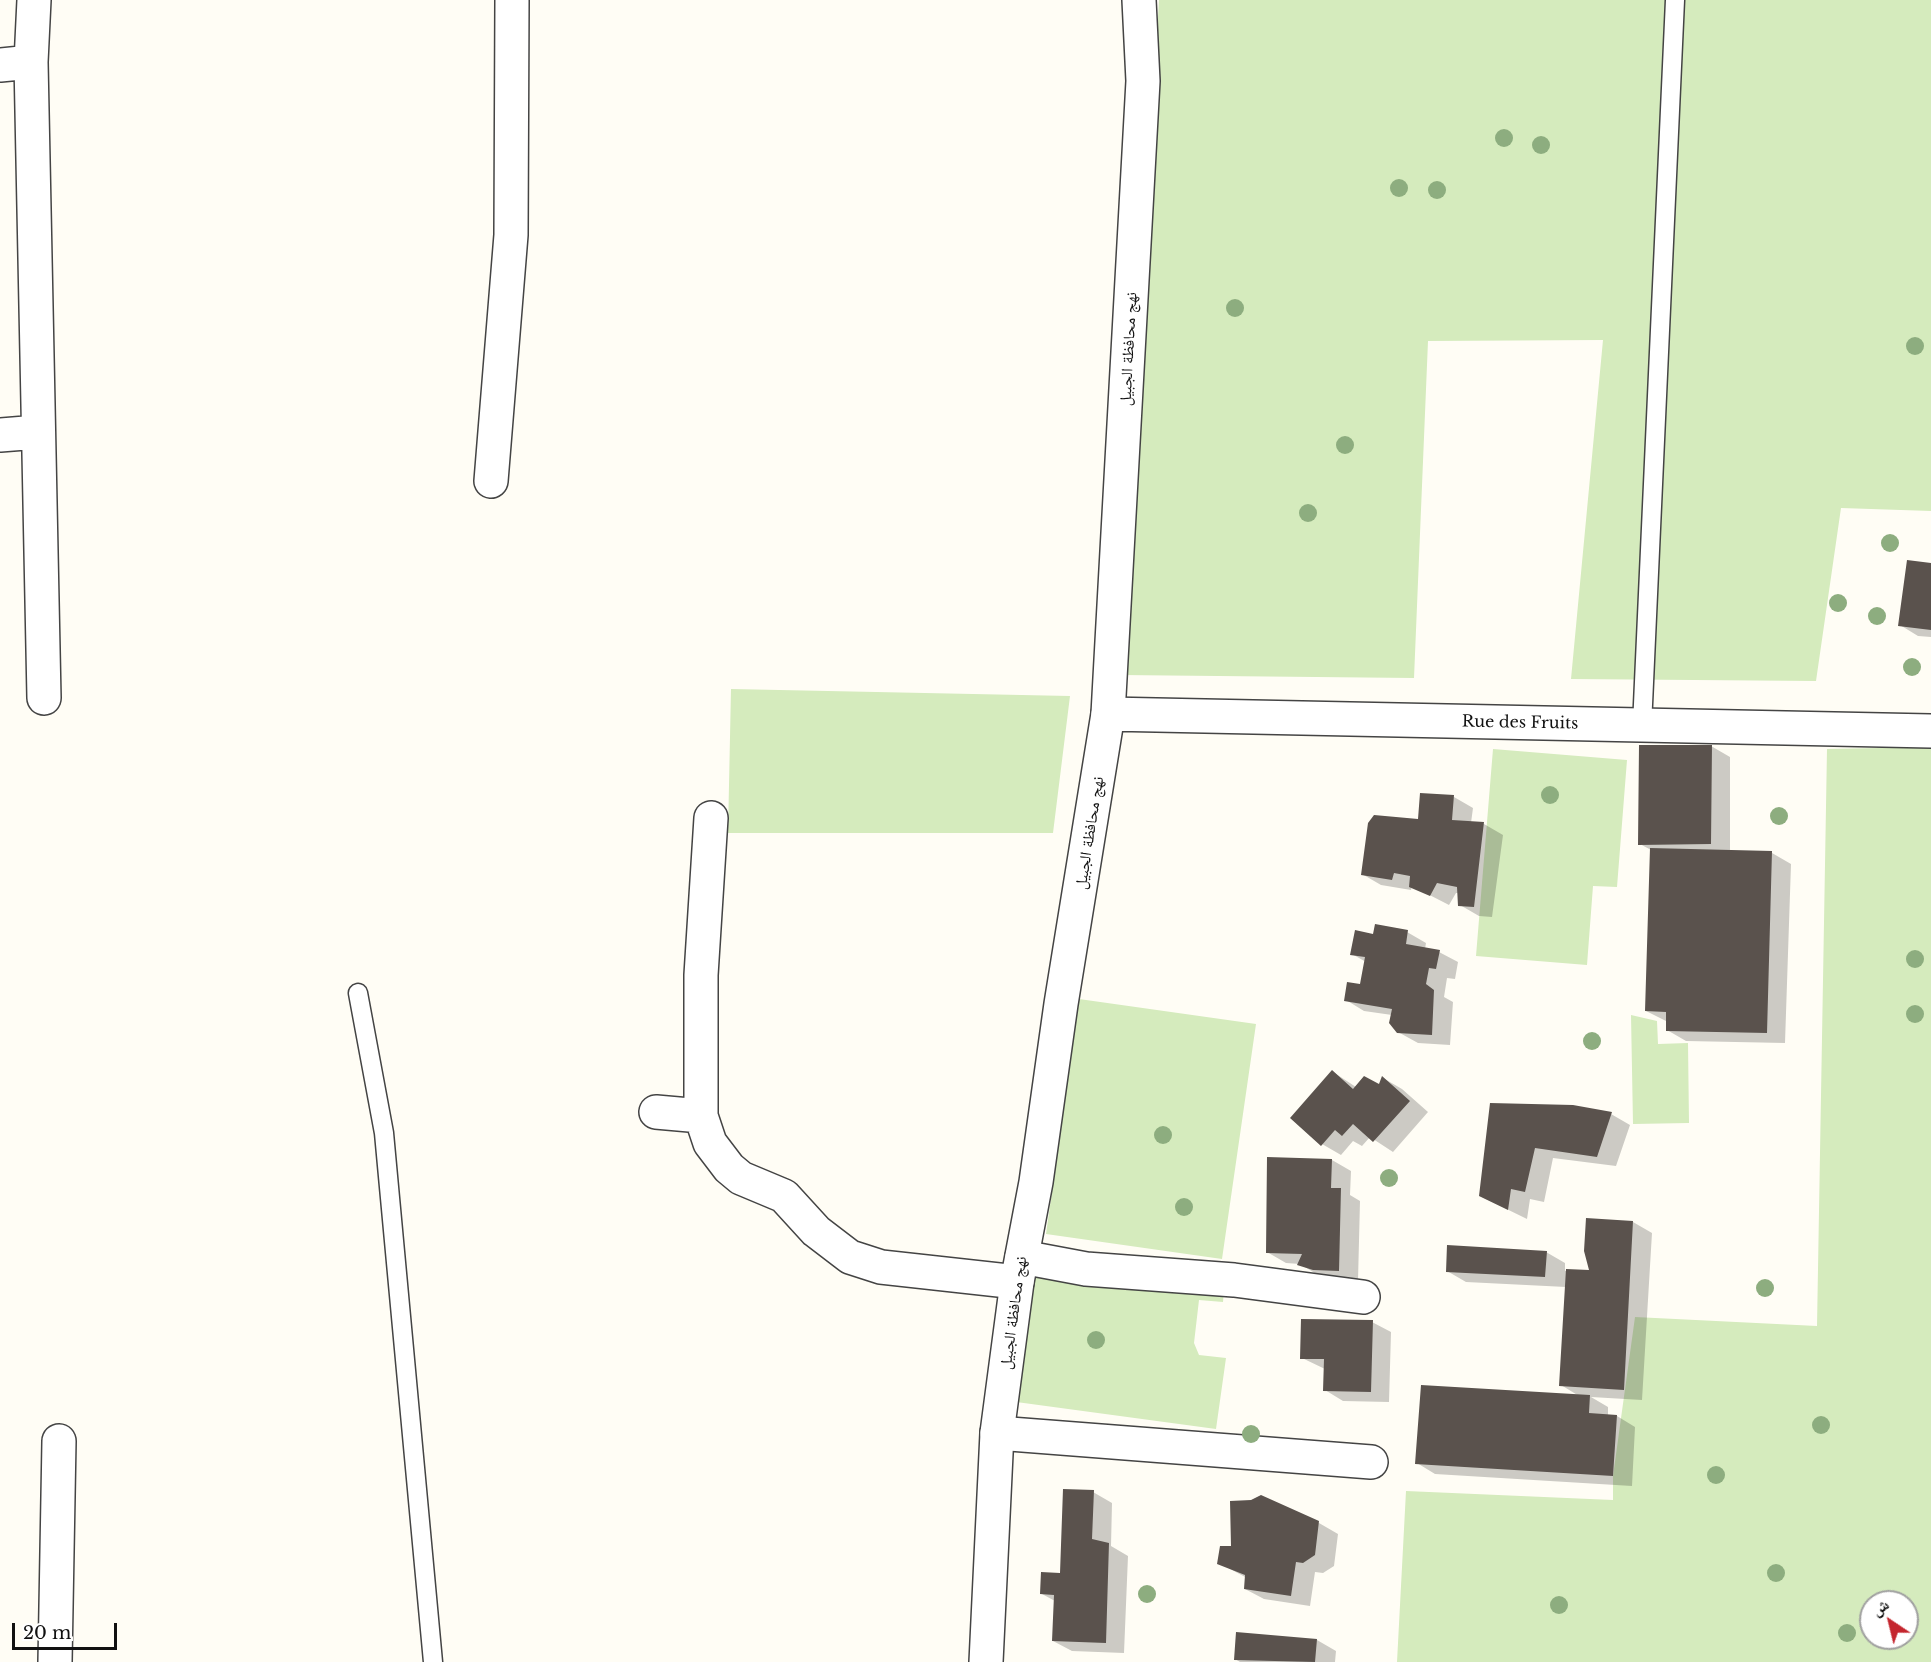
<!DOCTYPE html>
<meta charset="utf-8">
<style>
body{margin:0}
#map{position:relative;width:1931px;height:1662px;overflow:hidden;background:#fffdf5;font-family:"Libre Baskerville","Noto Naskh Arabic",serif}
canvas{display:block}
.north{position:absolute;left:1859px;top:1590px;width:60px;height:60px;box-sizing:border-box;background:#fff;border:2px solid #a0a0a0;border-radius:50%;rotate:325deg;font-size:16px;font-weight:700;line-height:24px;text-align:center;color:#111}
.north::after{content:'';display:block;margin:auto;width:21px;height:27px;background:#c4262e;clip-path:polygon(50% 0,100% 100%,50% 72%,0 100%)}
.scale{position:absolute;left:12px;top:1623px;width:105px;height:27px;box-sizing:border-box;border:3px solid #111;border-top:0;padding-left:8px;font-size:18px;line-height:21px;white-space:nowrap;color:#111;-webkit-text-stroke:4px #fff;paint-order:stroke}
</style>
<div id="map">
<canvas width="1931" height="1662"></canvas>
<div class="north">ش</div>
<div class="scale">20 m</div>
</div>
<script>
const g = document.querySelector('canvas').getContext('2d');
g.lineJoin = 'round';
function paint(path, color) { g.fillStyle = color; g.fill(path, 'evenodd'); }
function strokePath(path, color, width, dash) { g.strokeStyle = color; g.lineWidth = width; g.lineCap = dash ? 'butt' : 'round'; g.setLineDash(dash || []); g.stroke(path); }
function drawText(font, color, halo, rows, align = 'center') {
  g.font = font + ' "Libre Baskerville","Noto Naskh Arabic",serif'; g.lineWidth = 6; g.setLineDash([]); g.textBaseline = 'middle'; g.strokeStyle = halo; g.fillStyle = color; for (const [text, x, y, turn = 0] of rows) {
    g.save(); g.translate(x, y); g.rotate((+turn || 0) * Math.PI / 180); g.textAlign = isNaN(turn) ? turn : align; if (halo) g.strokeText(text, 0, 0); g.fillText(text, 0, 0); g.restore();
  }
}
paint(new Path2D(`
 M 1159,0 L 1931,0 L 1931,511 L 1841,508 L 1816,681 L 1571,679 L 1603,340 L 1428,341 L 1414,678 L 1120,675 Z
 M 731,689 L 1070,696 L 1053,833 L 728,833 Z
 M 1931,747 L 1931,1662 L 1397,1662 L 1406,1491 L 1613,1500 L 1613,1476 L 1635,1317 L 1817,1326 L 1827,749 ZM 1871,1602 L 1907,1602 L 1907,1638 L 1871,1638 Z
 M 1493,749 L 1627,760 L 1617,887 L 1593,886 L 1587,965 L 1476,956 Z
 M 1079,999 L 1256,1024 L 1222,1259 L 1046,1234 Z
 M 1631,1015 L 1657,1021 L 1658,1044 L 1688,1043 L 1689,1123 L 1633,1124 Z
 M 1039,1272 L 1224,1290 L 1223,1302 L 1199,1300 L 1194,1343 L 1199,1355 L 1226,1358 L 1216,1429 L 1009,1401 L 1025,1283 Z`), '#d5ebbd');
paint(new Path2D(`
 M 1931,565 L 1931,637 L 1918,636 L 1900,625 Z
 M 1711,746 L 1730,757 L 1730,852 L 1772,853 L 1791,864 L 1785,1043 L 1686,1041 L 1667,1030 L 1668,1022 L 1646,1011 L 1651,850 L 1640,844 Z
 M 1421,795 L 1454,797 L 1473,808 L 1471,823 L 1484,824 L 1503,835 L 1492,917 L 1479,916 L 1460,905 L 1459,893 L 1456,893 L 1449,905 L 1412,886 L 1411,890 L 1381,885 L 1362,874 L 1420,821 Z
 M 1407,932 L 1426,943 L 1425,949 L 1439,952 L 1458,962 L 1455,979 L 1447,978 L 1444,997 L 1453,1002 L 1450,1045 L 1418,1043 L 1398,1032 L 1392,1015 L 1364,1011 L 1346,1000 L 1361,986 L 1366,962 L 1352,954 L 1375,935 Z
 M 1333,1072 L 1356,1087 L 1380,1086 L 1383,1078 L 1402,1089 L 1428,1112 L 1393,1152 L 1370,1137 L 1362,1146 L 1353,1141 L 1341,1155 L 1322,1144 Z
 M 1573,1107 L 1611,1114 L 1630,1125 L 1616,1166 L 1553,1158 L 1544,1202 L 1530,1199 L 1527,1219 L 1480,1196 Z
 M 1332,1160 L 1351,1171 L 1350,1195 L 1360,1201 L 1358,1281 L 1318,1275 L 1300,1264 L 1286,1263 L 1267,1252 Z
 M 1633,1222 L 1652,1233 L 1642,1400 L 1591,1397 L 1608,1407 L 1608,1416 L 1617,1416 L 1635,1427 L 1632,1486 L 1435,1474 L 1417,1463 L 1579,1396 L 1561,1385 L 1566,1287 L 1466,1282 L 1447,1271 L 1546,1252 L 1565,1263 L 1565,1271 L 1591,1272 Z
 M 1372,1322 L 1391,1332 L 1389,1402 L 1343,1401 L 1325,1390 L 1325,1369 L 1302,1358 Z
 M 1093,1492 L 1112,1503 L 1111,1546 L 1128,1556 L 1124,1653 L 1072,1651 L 1053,1641 L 1055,1601 L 1042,1594 L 1061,1574 Z
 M 1319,1523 L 1338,1534 L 1334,1566 L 1323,1573 L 1315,1572 L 1310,1606 L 1264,1599 L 1245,1589 L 1247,1578 L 1219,1563 L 1233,1547 Z
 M 1238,1634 L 1317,1640 L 1336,1651 L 1335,1662 L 1240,1662 L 1235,1659 Z`), '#0003');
paint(new Path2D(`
 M 1907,560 L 1931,563 L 1931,630 L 1898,626 Z
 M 1639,745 L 1712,745 L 1711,844 L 1638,845 Z
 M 1420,793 L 1454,795 L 1452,820 L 1484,822 L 1474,907 L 1458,906 L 1457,887 L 1437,883 L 1430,896 L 1409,887 L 1410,876 L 1394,873 L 1392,880 L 1361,875 L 1368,823 L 1374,815 L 1418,819 Z
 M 1650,848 L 1772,851 L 1767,1033 L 1666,1031 L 1666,1012 L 1645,1011 Z
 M 1375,924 L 1408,930 L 1406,944 L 1440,950 L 1436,969 L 1429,968 L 1426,984 L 1434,990 L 1432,1035 L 1397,1033 L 1389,1023 L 1392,1009 L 1344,1001 L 1347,982 L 1360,984 L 1365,957 L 1350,955 L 1355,930 L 1373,934 Z
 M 1332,1070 L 1353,1089 L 1364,1076 L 1379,1084 L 1382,1076 L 1410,1101 L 1373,1142 L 1353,1124 L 1342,1136 L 1335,1130 L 1321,1146 L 1290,1118 Z
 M 1490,1103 L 1573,1105 L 1612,1112 L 1597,1157 L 1535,1148 L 1525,1192 L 1511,1189 L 1508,1210 L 1479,1196 Z
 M 1267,1157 L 1332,1159 L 1331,1188 L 1341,1188 L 1339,1271 L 1313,1270 L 1297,1265 L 1302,1254 L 1266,1253 Z
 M 1586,1218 L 1633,1221 L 1624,1390 L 1559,1386 L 1566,1269 L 1589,1270 L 1584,1251 Z
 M 1447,1245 L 1547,1251 L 1545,1277 L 1446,1272 Z
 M 1301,1319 L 1373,1320 L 1371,1392 L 1323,1391 L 1324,1359 L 1300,1359 Z
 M 1421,1385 L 1590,1395 L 1589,1413 L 1617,1415 L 1613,1476 L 1415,1464 Z
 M 1063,1489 L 1094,1490 L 1092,1539 L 1109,1543 L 1106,1643 L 1052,1641 L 1054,1595 L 1040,1594 L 1041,1572 L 1060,1573 Z
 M 1261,1495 L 1319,1521 L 1315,1555 L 1303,1563 L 1296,1562 L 1291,1596 L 1244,1589 L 1245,1575 L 1217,1564 L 1220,1546 L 1231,1546 L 1230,1501 L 1251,1500 Z
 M 1236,1632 L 1317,1639 L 1315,1662 L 1234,1660 Z`), '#5a524d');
const service = new Path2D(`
 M 1642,726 L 1675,0
 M 358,993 L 384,1133 L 433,1662`);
const minor = new Path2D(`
 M 34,0 L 31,62 L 44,698
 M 0,65 L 31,62
 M 0,435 L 38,432
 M 491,481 L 511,235 L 512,0
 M 1108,714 L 1143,81 L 1139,0
 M 711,818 L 701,975 L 701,1116 L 710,1143 L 729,1168 L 741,1178 L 784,1196 L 816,1231 L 850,1257 L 881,1267 L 1017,1282
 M 656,1112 L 701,1116
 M 1022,1257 L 1086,1269 L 1234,1280 L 1363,1297
 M 997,1433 L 1371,1462
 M 55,1662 L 59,1441`);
const tertiary = new Path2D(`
 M 986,1662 L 997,1433 L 1017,1282 L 1036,1182 L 1061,1004 L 1108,714 L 1931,731`);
strokePath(service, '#444', 21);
strokePath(minor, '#444', 36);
strokePath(tertiary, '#444', 36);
strokePath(service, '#fff', 18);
strokePath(minor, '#fff', 33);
strokePath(tertiary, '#fff', 33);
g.fillStyle = '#8dad7f';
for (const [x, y] of [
 [1504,138],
 [1541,145],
 [1399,188],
 [1437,190],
 [1235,308],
 [1915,346],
 [1345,445],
 [1308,513],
 [1890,543],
 [1838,603],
 [1877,616],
 [1912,667],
 [1550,795],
 [1779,816],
 [1915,959],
 [1915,1014],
 [1592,1041],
 [1163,1135],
 [1389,1178],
 [1184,1207],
 [1765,1288],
 [1096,1340],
 [1821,1425],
 [1251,1434],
 [1716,1475],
 [1776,1573],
 [1147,1594],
 [1559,1605],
 [1847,1633]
]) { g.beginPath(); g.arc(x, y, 9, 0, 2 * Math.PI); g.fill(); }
drawText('16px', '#111', '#fff', [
 ["نهج محافظة الجبيل",1129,349,-87],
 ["Rue des Fruits",1520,723,1],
 ["نهج محافظة الجبيل",1090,833,-81],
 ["نهج محافظة الجبيل",1014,1313,-82]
]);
</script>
